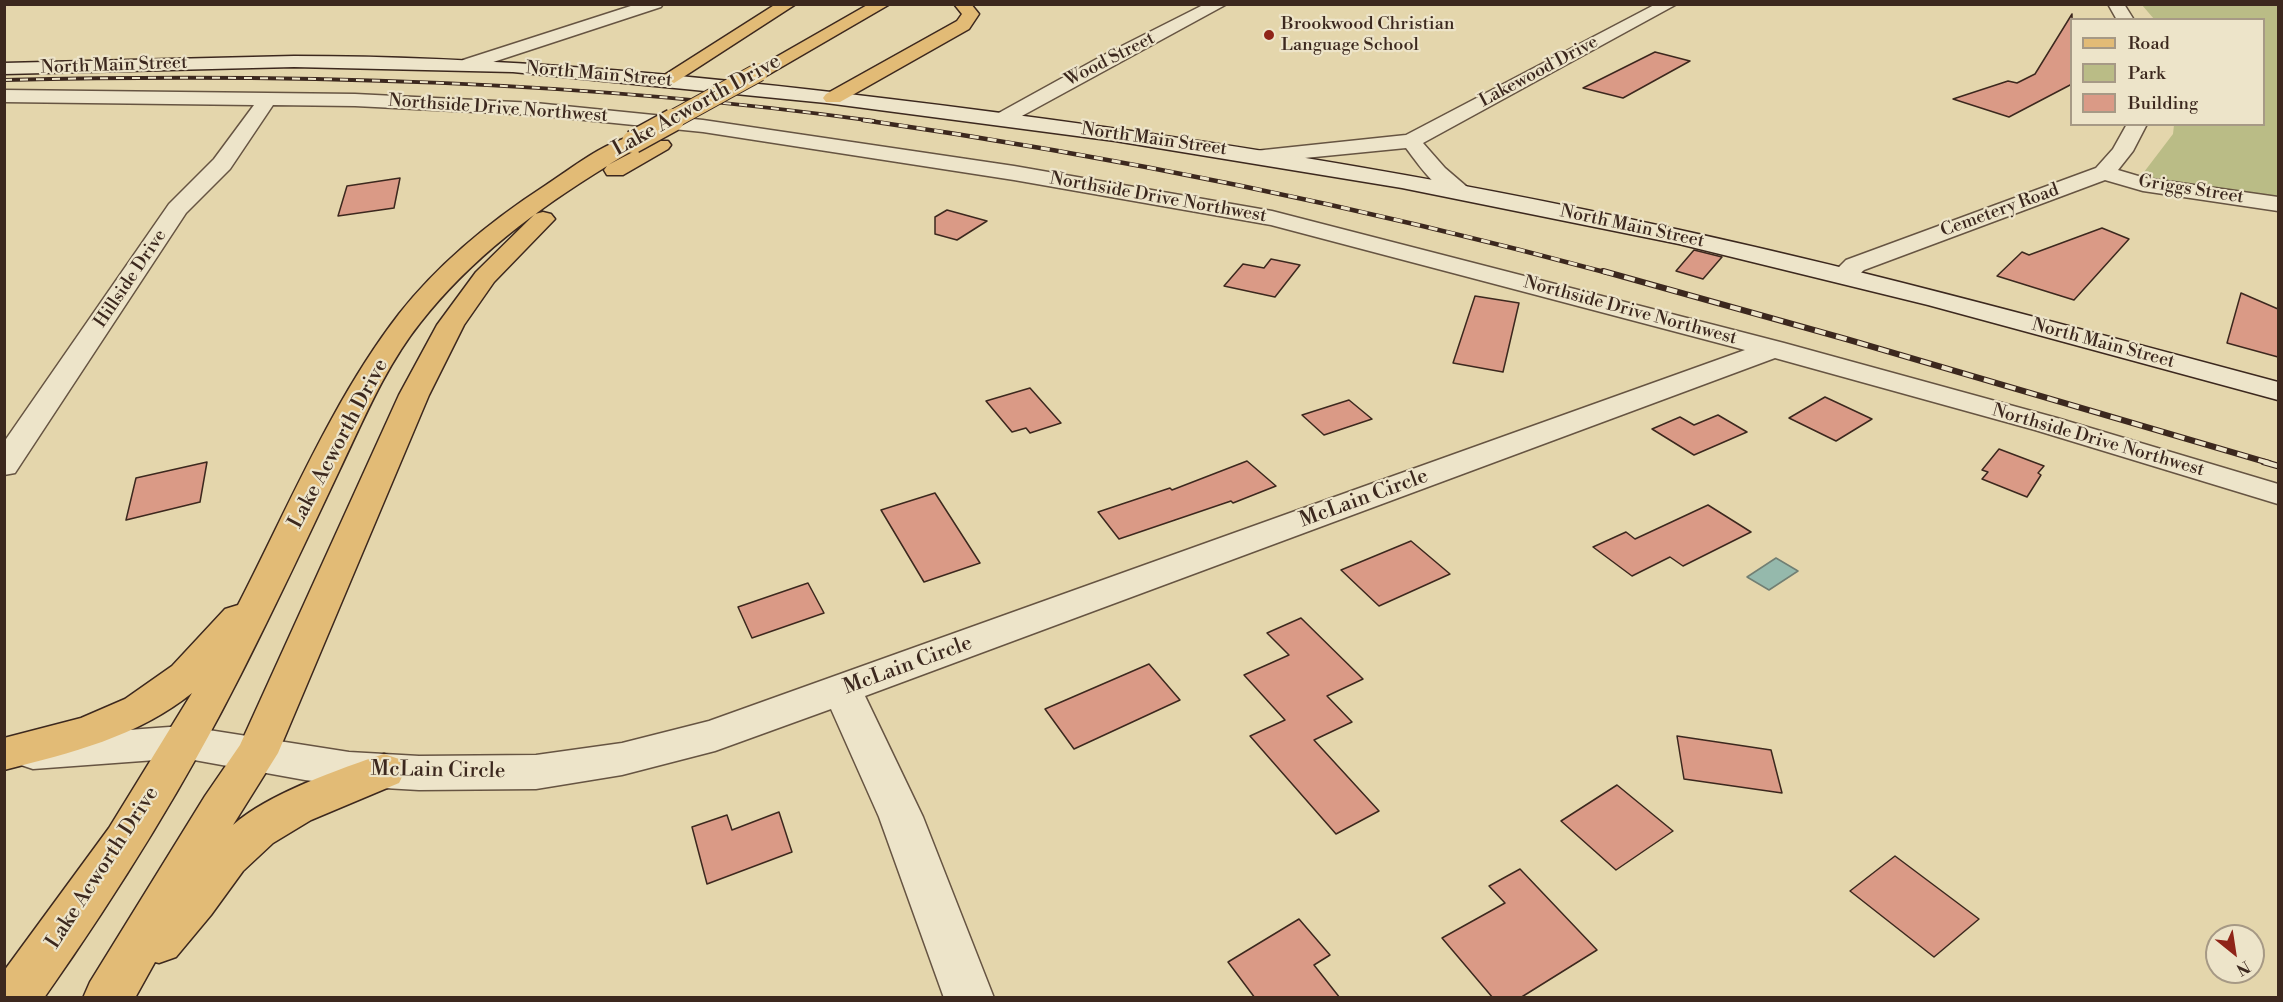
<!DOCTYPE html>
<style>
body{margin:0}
#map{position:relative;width:2283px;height:1002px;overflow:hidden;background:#e4d6ac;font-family:"Libre Bodoni",serif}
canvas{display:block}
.frame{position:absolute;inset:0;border:6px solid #3c281e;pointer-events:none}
.legend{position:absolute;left:2070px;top:18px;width:195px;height:108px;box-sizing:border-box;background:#ede4c9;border:2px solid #a69985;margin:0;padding:8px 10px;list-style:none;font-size:18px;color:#3c281e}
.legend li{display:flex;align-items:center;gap:12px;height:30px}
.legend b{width:30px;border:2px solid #a69985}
.north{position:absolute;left:2205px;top:924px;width:60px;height:60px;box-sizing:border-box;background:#ede4c9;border:2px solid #a69985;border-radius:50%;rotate:150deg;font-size:16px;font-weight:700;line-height:24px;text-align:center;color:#3c281e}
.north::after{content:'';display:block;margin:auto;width:21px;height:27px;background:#8f2418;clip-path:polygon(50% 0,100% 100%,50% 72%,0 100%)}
</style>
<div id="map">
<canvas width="2283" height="1002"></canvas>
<div class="frame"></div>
<ul class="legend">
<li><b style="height:8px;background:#e2bb76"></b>Road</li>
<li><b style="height:16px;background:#babc86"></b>Park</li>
<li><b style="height:16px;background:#da9a86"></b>Building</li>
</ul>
<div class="north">N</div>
</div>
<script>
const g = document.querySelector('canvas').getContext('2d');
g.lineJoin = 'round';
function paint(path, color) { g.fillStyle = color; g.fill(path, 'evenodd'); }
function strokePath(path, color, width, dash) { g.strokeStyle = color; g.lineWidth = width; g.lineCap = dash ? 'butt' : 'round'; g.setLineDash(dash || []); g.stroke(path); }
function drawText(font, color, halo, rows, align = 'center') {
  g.font = font + ' "Libre Bodoni",serif'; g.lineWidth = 4.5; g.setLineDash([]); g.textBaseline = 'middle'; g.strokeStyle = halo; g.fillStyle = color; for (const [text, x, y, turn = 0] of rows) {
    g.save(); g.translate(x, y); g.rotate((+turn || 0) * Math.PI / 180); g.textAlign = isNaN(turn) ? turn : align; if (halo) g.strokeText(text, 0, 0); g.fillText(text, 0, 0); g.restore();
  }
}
paint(new Path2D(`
 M 2142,5 L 2278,5 L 2278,197 L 2141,176 L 2173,134 L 2174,125 L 2264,124 L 2264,20 L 2154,19 Z`), '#babc86');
const water = new Path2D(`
 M 1776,558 L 1798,571 L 1769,590 L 1747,577 Z`);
paint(water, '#95b9ac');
strokePath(water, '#717f73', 1.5);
const building = new Path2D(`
 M 2072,14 L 2072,84 L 2009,117 L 1953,99 L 2008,81 L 2017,83 L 2035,74 Z
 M 1655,52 L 1690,61 L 1623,98 L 1583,88 Z
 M 400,178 L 394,208 L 338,216 L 347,186 Z
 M 947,210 L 987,221 L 957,240 L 935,234 L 935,217 Z
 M 2102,228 L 2129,239 L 2074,300 L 1997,276 L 2022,252 L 2029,255 Z
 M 1694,250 L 1722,257 L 1703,279 L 1676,271 Z
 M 1271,259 L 1300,265 L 1275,297 L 1224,286 L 1243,264 L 1264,268 Z
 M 2241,293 L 2278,309 L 2278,357 L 2227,343 Z
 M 1475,296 L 1519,303 L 1503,372 L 1453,363 Z
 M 1030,388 L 1061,423 L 1030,433 L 1026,428 L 1012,432 L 986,401 Z
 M 1825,397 L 1872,419 L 1836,441 L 1789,418 Z
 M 1349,400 L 1372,419 L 1324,435 L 1302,415 Z
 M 1718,415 L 1747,432 L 1694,455 L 1652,429 L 1680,417 L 1694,425 Z
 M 1999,449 L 2044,466 L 2038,473 L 2041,475 L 2027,497 L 1982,479 L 1988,472 L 1982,470 Z
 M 1247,461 L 1276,486 L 1233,503 L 1231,501 L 1119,539 L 1098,512 L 1170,488 L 1172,490 Z
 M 207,462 L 200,502 L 126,520 L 136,478 Z
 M 935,493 L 980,563 L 924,582 L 881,510 Z
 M 1708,505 L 1751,532 L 1683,566 L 1670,557 L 1632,576 L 1593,547 L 1626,532 L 1635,539 Z
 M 1411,541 L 1450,574 L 1379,606 L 1341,570 Z
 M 808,583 L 824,613 L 752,638 L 738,607 Z
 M 1301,618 L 1363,679 L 1327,696 L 1352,722 L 1314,740 L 1379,811 L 1336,834 L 1250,736 L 1285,720 L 1244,675 L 1289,655 L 1267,633 Z
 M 1149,664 L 1180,700 L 1074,749 L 1045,709 Z
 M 1677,736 L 1771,750 L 1782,793 L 1684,779 Z
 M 1617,785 L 1673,831 L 1616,870 L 1561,821 Z
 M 779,812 L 792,852 L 707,884 L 692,827 L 727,815 L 732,830 Z
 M 1895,856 L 1979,919 L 1934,957 L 1850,891 Z
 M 1520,869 L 1597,950 L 1520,998 L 1493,998 L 1442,938 L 1505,903 L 1489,886 Z
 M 1299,919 L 1330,955 L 1314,965 L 1340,998 L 1255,998 L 1228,962 Z`);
paint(building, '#da9a86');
strokePath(building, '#3c281e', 1.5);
const minor = new Path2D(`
 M 637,4 L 663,4 L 661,7 L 475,68 L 463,68 L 460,64 L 463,60 Z
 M 1205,4 L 1227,4 L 1009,123 L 995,123 L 992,119 L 995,115 L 1102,56 Z
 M 1656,4 L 1677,4 L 1423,143 L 1445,168 L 1473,192 L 1470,197 C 1443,203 1420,166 1406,148 L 1264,162 L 1256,161 L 1253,156 L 1256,151 L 1264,150 L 1406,135 Z
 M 2108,4 L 2124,4 L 2134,20 L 2117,20 Z
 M 4,90 L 355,94 L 535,103 L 703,120 L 1014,166 L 1272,211 L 1784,343 L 2057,418 L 2278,484 L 2278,504 L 2035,430 L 1775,358 L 865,696 L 923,817 L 994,998 L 944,998 L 879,817 L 831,709 L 715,751 L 622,775 L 536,789 L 419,790 L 349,786 L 305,780 L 183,758 L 33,769 L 18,764 L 12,753 L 18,742 L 33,737 L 183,726 L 349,752 L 419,756 L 536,755 L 622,743 L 709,721 L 1745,350 L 1271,225 L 1014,180 L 703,132 L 535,115 L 355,106 L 273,105 L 230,169 L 186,213 L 15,473 L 4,475 L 4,442 L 169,204 L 214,159 L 254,105 L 4,102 Z
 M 2127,124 L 2147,124 L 2133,151 L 2118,170 L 2145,178 L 2278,197 L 2278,211 L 2143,191 L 2105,180 L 1864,270 C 1854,279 1849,284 1835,280 L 1831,275 L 1846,260 L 2096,168 L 2113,149 Z`);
const secondary = new Path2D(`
 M 294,56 C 494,56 692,75 890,99 C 1155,131 1419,172 1680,230 C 1881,274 2079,329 2278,382 L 2278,400 L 1928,305 L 1679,244 L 1402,188 L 1115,141 L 826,103 L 513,72 L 294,67 L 4,74 L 4,63 Z`);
const primary = new Path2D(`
 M 776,4 L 796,4 L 671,85 L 657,85 L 655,81 Z
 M 869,4 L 890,4 L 766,76 L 752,76 L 750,72 Z
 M 954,4 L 971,4 L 979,14 L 969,29 L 840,102 L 826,102 L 823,98 L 826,94 L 957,21 L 962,14 Z
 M 633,136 L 640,138 L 643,142 L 640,146 L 608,165 L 654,141 L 668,141 L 671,145 L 668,149 L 623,175 L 607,175 L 604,170 L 607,166 C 537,209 471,258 420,323 C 385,367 363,421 339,471 C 307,539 275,607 241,674 C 184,787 117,894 44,998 L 4,998 L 4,971 L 109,828 L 192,693 C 137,737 71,753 4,770 L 4,738 L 81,718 L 125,699 L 172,666 L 225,609 L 238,605 C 287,510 333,399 399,314 C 439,263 492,220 546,185 C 572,168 603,143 633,136 Z
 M 543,212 L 551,214 L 555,219 L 494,282 L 464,325 L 429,395 L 278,753 L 233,825 C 266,795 341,768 384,754 L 399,759 L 405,771 L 399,783 L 311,820 L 273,843 L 243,871 L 211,915 L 176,957 L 159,963 L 155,962 L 135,998 L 83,998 L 90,982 L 205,796 L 240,745 L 399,395 L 437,325 L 476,272 L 535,214 Z`);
strokePath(minor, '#665442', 3);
strokePath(secondary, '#3c281e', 3);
strokePath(primary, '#3c281e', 3);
paint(minor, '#ede4c9');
paint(secondary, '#ede4c9');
paint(primary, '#e2bb76');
const railFar3 = new Path2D(`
 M 4,80 C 295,73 586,81 874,121`);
const railFar2 = new Path2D(`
 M 863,120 C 1115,156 1363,207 1608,273`);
const railFar1 = new Path2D(`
 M 1603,271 L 1846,339 L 2269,463`);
const rail = new Path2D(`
 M 2264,462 L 2278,466`);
strokePath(railFar3, '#3c281e', 4);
strokePath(railFar2, '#3c281e', 4.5);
strokePath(railFar1, '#3c281e', 6);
strokePath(rail, '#3c281e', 7);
strokePath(railFar3, '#ede4c9', 2, [8]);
strokePath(railFar2, '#ede4c9', 3, [9]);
strokePath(railFar1, '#ede4c9', 4, [11]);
strokePath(rail, '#ede4c9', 4.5, [14]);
const primaryBridgeFar1 = new Path2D(`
 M 670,121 L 759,72`);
const primaryBridge = new Path2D(`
 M 633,142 L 673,120`);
strokePath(primaryBridgeFar1, '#3c281e', 20, []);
strokePath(primaryBridge, '#3c281e', 25, []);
strokePath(primaryBridgeFar1, '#e2bb76', 18);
strokePath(primaryBridge, '#e2bb76', 22);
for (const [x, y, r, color] of [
 [1269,35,6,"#8f2418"]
]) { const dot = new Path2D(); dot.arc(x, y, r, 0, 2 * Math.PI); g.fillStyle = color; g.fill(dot); strokePath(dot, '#ede4c9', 2); }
drawText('18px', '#3c281e', '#ede4c9', [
 ["Brookwood Christian",1281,25],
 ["Language School",1281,46]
], 'left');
drawText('18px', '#3c281e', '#ede4c9', [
 ["Wood Street",1110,60,-27],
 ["North Main Street",114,66,-2],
 ["Lakewood Drive",1539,72,-28],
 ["North Main Street",599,75,5],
 ["Northside Drive Northwest",498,109,4],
 ["North Main Street",1154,140,8],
 ["Griggs Street",2191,190,9],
 ["Northside Drive Northwest",1158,198,10],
 ["Cemetery Road",2000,211,-20],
 ["North Main Street",1632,227,12],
 ["Hillside Drive",131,279,-56],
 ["Northside Drive Northwest",1630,311,15],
 ["North Main Street",2103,344,15],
 ["Northside Drive Northwest",2098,441,16]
]);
drawText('21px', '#3c281e', '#ede4c9', [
 ["Lake Acworth Drive",697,106,-29],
 ["Lake Acworth Drive",339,444,-62],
 ["McLain Circle",1364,499,-20],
 ["McLain Circle",908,666,-20],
 ["McLain Circle",438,771,1],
 ["Lake Acworth Drive",103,868,-57]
]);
</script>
